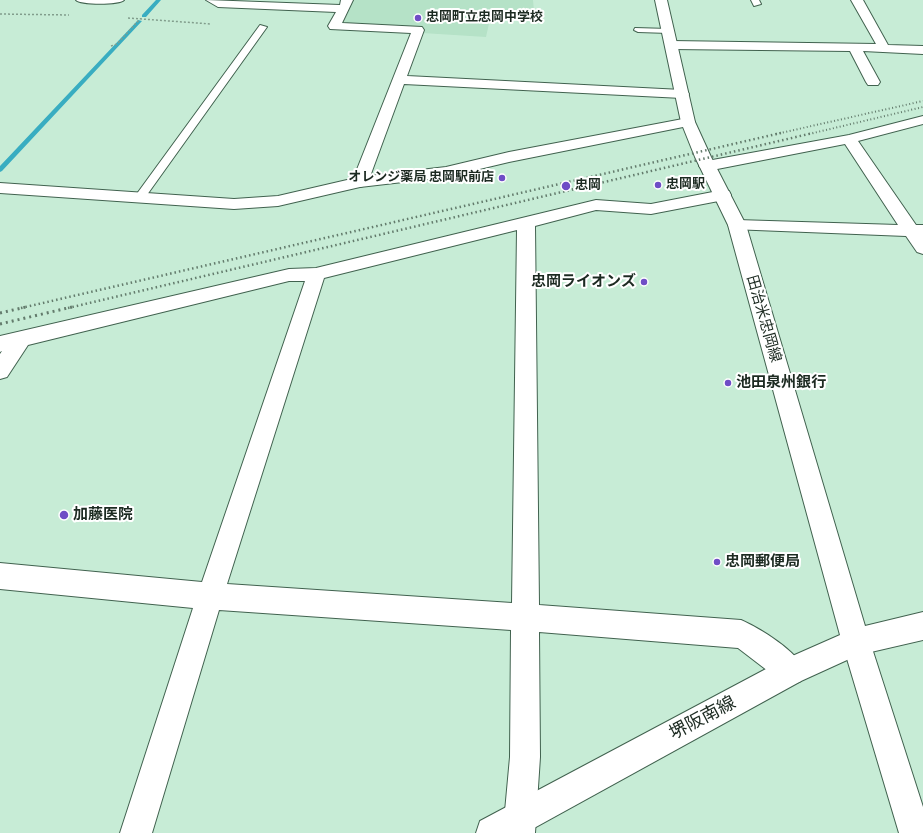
<!DOCTYPE html>
<meta charset="utf-8">
<style>
body{margin:0}
canvas{display:block;background:#c7ecd6}
</style>
<canvas width="923" height="833"></canvas>
<script>
const g = document.querySelector('canvas').getContext('2d');
g.lineJoin = 'round';
function paint(path, color) { g.fillStyle = color; g.fill(path, 'evenodd'); }
function strokePath(path, color, width, dash) { g.strokeStyle = color; g.lineWidth = width; g.lineCap = dash ? 'butt' : 'round'; g.setLineDash(dash || []); g.stroke(path); }
function drawText(font, color, halo, rows, align = 'center') {
  g.font = font + ' "Titillium Web","Noto Sans JP",sans-serif'; g.lineWidth = 4; g.setLineDash([]); g.textBaseline = 'middle'; g.strokeStyle = halo; g.fillStyle = color; for (const [text, x, y, turn = 0] of rows) {
    g.save(); g.translate(x, y); g.rotate((+turn || 0) * Math.PI / 180); g.textAlign = isNaN(turn) ? turn : align; if (halo) g.strokeText(text, 0, 0); g.fillText(text, 0, 0); g.restore();
  }
}
paint(new Path2D(`
 M 353,0 L 533,0 L 534,11 L 492,10 L 486,37 L 422,33 L 423,27 L 343,24 Z`), '#b5e2c7');
paint(new Path2D(`
 M 156,0 L 161,0 L 146,17 L 142,17 L 142,15 Z
 M 138,20 L 142,21 L 2,171 L 0,172 L 0,166 Z`), '#39adc1');
const service = new Path2D(`
 M 751,0 L 759,0 L 761,4 L 754,6 Z
 M 260,25 L 267,27 L 144,199 L 136,199 L 134,197 L 136,195 Z
 M 635,28 L 669,29 L 673,31 L 669,33 L 638,32 L 634,30 Z`);
const minor = new Path2D(`
 M 76,0 L 124,0 C 119,5 81,5 76,0 Z
 M 206,0 L 340,5 L 341,0 L 353,0 L 342,23 L 422,27 L 424,30 L 407,76 L 682,90 L 687,91 L 689,94 L 687,97 L 682,98 L 404,84 L 368,182 L 366,185 L 360,187 L 354,185 L 352,182 L 411,33 L 330,29 L 328,26 L 336,12 L 218,7 Z
 M 851,0 L 863,0 L 888,45 L 923,46 L 923,54 L 863,51 L 880,82 L 878,85 L 868,85 L 866,82 L 850,51 L 672,49 L 666,45 L 672,41 L 876,44 Z
 M 923,116 L 923,124 L 858,141 L 916,225 L 923,225 L 923,254 L 917,252 L 906,236 L 731,229 L 728,225 L 731,221 L 737,220 L 898,225 L 845,144 L 707,171 L 702,169 L 699,166 L 702,163 L 707,161 L 849,135 Z
 M 723,190 L 729,191 L 731,195 L 729,199 L 651,214 L 596,210 L 535,226 L 539,605 L 741,620 C 761,629 797,651 805,671 L 801,681 L 791,685 L 781,681 L 738,648 L 539,632 L 540,757 L 535,833 L 503,833 L 510,757 L 511,630 L 219,610 L 152,833 L 120,833 L 193,608 L 0,589 L 0,563 L 202,582 L 305,281 L 289,281 L 28,345 L 7,377 L 0,379 L 0,354 L 2,351 L 0,352 L 0,336 L 289,269 L 316,268 L 596,200 L 651,204 ZM 517,230 L 512,603 L 227,584 L 324,278 Z
 M 856,628 L 866,632 L 870,642 L 923,807 L 923,833 L 899,833 L 842,642 L 846,632 Z`);
const tertiary = new Path2D(`
 M 688,118 L 693,119 L 695,122 L 693,125 L 509,162 L 446,177 L 360,187 L 278,206 L 234,209 L 0,193 L 0,183 L 234,199 L 278,196 L 360,177 L 446,167 L 509,152 Z`);
const secondary = new Path2D(`
 M 655,0 L 667,0 L 695,122 L 711,157 L 746,225 L 865,626 L 923,612 L 923,640 L 858,655 L 801,681 L 525,833 L 476,833 L 480,821 L 781,661 L 840,635 L 728,225 L 695,157 L 681,122 Z`);
strokePath(service, '#41624f', 2);
strokePath(minor, '#41624f', 2);
strokePath(tertiary, '#41624f', 2);
strokePath(secondary, '#41624f', 2);
strokePath(new Path2D(`
 M 0,14 L 69,15
 M 128,18 L 211,24
 M 111,46 L 117,44 L 140,19`), '#819d8c', 1.5, [2, 2]);
paint(service, '#fff');
paint(minor, '#fff');
paint(tertiary, '#fff');
paint(secondary, '#fff');
strokePath(new Path2D(`
 M 776,134 L 923,101
 M 809,134 L 923,107`), '#637b6c', 2, [1, 2.5]);
strokePath(new Path2D(`
 M 21,308 L 781,133
 M 68,308 L 813,133`), '#637b6c', 2.5, [1.5, 3]);
strokePath(new Path2D(`
 M 0,313 L 26,307
 M 0,324 L 72,307`), '#637b6c', 3, [2, 4]);
for (const [x, y, r, color] of [
 [418,18,4,"#6f4dc6"],
 [502,178,4,"#6f4dc6"],
 [658,185,4,"#6f4dc6"],
 [566,186,5,"#6f4dc6"],
 [644,282,4,"#6f4dc6"],
 [728,383,4,"#6f4dc6"],
 [64,515,5,"#6f4dc6"],
 [717,562,4,"#6f4dc6"]
]) { const dot = new Path2D(); dot.arc(x, y, r, 0, 2 * Math.PI); g.fillStyle = color; g.fill(dot); strokePath(dot, '#fff', 1.5); }
drawText('bold 13px', '#1c2a21', '#fff', [
 ["忠岡町立忠岡中学校",426,18],
 ["オレンジ薬局 忠岡駅前店",494,178,"right"],
 ["忠岡駅",666,185],
 ["忠岡",575,186]
], 'left');
drawText('bold 15px', '#1c2a21', '#fff', [
 ["忠岡ライオンズ",636,282,"right"],
 ["池田泉州銀行",736,383],
 ["加藤医院",73,515],
 ["忠岡郵便局",725,562]
], 'left');
drawText('15px', '#1c2a21', '#fff', [
 ["田治米忠岡線",763,319,74]
]);
drawText('18px', '#1c2a21', '#fff', [
 ["堺阪南線",703,719,-28]
]);
</script>
